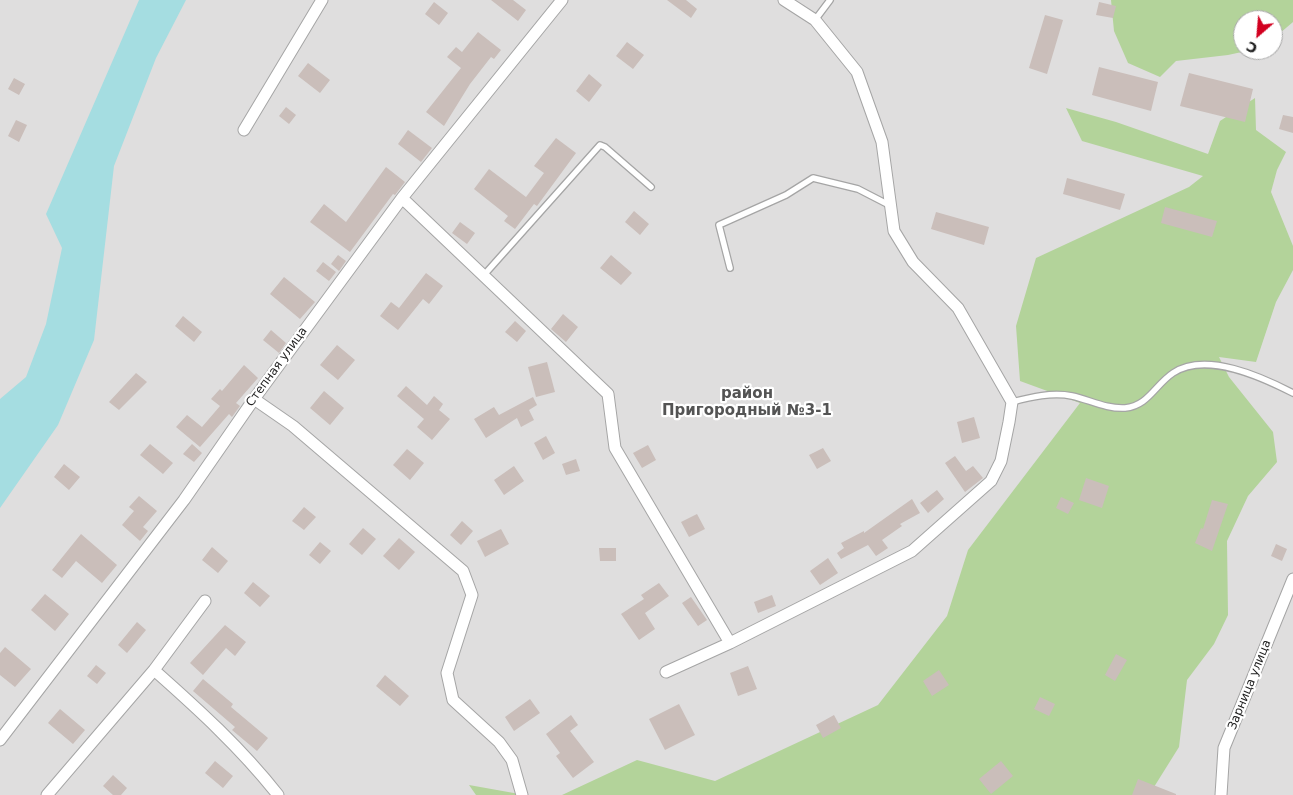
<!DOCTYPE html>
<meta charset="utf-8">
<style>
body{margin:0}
#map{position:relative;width:1293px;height:795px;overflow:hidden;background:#f2ece7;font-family:"DejaVu Sans",sans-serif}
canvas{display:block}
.north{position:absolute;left:1233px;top:10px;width:50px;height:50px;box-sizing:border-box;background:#fff;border:1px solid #a6a6a6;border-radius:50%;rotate:207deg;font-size:14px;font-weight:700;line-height:20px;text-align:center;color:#212121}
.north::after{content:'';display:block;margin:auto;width:18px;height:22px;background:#d20020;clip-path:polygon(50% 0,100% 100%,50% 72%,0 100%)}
</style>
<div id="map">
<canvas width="1293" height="795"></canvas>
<div class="north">С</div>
</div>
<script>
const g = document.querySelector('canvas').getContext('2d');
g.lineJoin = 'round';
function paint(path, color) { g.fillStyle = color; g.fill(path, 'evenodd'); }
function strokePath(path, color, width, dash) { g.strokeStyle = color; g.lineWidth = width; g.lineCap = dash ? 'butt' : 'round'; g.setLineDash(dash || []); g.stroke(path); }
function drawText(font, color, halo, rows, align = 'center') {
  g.font = font + ' "DejaVu Sans",sans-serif'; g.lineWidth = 4.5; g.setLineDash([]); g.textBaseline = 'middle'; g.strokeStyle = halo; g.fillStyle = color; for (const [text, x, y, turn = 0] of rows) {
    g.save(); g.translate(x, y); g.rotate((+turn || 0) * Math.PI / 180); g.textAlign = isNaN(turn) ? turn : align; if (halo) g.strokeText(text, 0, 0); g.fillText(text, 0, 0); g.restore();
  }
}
paint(new Path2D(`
 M 0,0 L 1293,0 L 1293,795 L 0,795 ZM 1243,20 L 1273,20 L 1273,50 L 1243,50 Z`), '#dfdede');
paint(new Path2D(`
 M 1111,0 L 1293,0 L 1293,22 L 1273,39 L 1273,20 L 1243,20 L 1243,50 L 1251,50 L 1228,55 L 1176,61 L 1160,77 L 1128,63 L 1114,31 Z
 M 1255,98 L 1256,130 L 1286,152 L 1277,170 L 1271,192 L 1293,246 L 1293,270 L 1276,302 L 1256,362 L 1219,357 L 1229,377 L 1273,432 L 1277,462 L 1248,496 L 1227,541 L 1228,615 L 1214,644 L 1187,680 L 1179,747 L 1149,795 L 562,795 L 637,760 L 715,781 L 878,705 L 947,616 L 968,550 L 1080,403 L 1020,381 L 1016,326 L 1036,258 L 1189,187 L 1203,176 L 1082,141 L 1066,108 L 1116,122 L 1208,154 L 1220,121 Z
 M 469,785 L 525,795 L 476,795 Z`), '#b3d39a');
paint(new Path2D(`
 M 139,0 L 186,0 L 156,58 L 114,166 L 94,340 L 58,425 L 0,508 L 0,399 L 26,377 L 46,324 L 62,248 L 46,214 Z`), '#a5dde1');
paint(new Path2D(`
 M 491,0 L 513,0 L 526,10 L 518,21 Z
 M 667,0 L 686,0 L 697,9 L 691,18 Z
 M 434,2 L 448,13 L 439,25 L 425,14 Z
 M 1099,2 L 1116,6 L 1113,18 L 1096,15 Z
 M 1045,15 L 1063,20 L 1047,74 L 1029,68 Z
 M 478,32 L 501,50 L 494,59 L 491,57 L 470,84 L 444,126 L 426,112 L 461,68 L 447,57 L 456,47 L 462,52 Z
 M 627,42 L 644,55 L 633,69 L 616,56 Z
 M 308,63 L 330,80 L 320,93 L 298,76 Z
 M 1099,67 L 1158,82 L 1151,111 L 1092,95 Z
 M 1189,73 L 1253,89 L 1245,122 L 1180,106 Z
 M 589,74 L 602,85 L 589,102 L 576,91 Z
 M 14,78 L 25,84 L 19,95 L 8,89 Z
 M 286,107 L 296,115 L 289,124 L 279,116 Z
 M 1283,115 L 1293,117 L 1293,133 L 1279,129 Z
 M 16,120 L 27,125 L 19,142 L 8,136 Z
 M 408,130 L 432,148 L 421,162 L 398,144 Z
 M 556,138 L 576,153 L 537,206 L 534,204 L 515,229 L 504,221 L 508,216 L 474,189 L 489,169 L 526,197 L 544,173 L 534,166 Z
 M 386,167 L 405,182 L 395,195 L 393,194 L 350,252 L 310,222 L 324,204 L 346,222 Z
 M 1067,178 L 1125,194 L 1120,210 L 1063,194 Z
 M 1165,207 L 1217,221 L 1212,237 L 1161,223 Z
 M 634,211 L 649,224 L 640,235 L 625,222 Z
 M 936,212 L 989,227 L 984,245 L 931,229 Z
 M 460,222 L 475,233 L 467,244 L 452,233 Z
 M 338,255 L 346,261 L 339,271 L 331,264 Z
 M 611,255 L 632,273 L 621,285 L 600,268 Z
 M 323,262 L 336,272 L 329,281 L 316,271 Z
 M 426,273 L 443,286 L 429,304 L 423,299 L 398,330 L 380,316 L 391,302 L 399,308 Z
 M 284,277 L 315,302 L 300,319 L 270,294 Z
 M 563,314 L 578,327 L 566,342 L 551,329 Z
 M 183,316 L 202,332 L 194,342 L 175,326 Z
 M 515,321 L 526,331 L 517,342 L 505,332 Z
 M 271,330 L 286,343 L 279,353 L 263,340 Z
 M 337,345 L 355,360 L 338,380 L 320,365 Z
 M 547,362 L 555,392 L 536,397 L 528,367 Z
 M 244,365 L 258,378 L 236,403 L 240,406 L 232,417 L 229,414 L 200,447 L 176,427 L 187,415 L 202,427 L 220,406 L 211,399 L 220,389 L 222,391 Z
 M 136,373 L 147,382 L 119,410 L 109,402 Z
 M 406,386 L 427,405 L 434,396 L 443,404 L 439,410 L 450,419 L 432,440 L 417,427 L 424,419 L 397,396 Z
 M 324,391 L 344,408 L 330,425 L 310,408 Z
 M 533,397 L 537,405 L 529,410 L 534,420 L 521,427 L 517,418 L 486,438 L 474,419 L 494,407 L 499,415 Z
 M 974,417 L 980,438 L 962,443 L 957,422 Z
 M 546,436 L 555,453 L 543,460 L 534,443 Z
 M 150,444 L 173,463 L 163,474 L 140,455 Z
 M 192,444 L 202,453 L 194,462 L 183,454 Z
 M 648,445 L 656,460 L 642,468 L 633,453 Z
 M 823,448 L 831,461 L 817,469 L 809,455 Z
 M 407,449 L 424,463 L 410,480 L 393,465 Z
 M 955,456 L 966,471 L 973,466 L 983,478 L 965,492 L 945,463 Z
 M 576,459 L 580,471 L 566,475 L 562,464 Z
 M 64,464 L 80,477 L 69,490 L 54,477 Z
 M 514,466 L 524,481 L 504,495 L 494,480 Z
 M 1086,478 L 1109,486 L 1102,508 L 1079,500 Z
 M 937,490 L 944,499 L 928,513 L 920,503 Z
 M 139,496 L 157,511 L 143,527 L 148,531 L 140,541 L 122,525 L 134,511 L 129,507 Z
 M 1061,497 L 1074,503 L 1068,514 L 1056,508 Z
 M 912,499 L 920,513 L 900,524 L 902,526 L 882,540 L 888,548 L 876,556 L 868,545 L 841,559 L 837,553 L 844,548 L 841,543 L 864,531 L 864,533 Z
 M 1212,500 L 1228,504 L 1212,551 L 1195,543 L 1201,528 L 1203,529 Z
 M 304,507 L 316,517 L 304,530 L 292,521 Z
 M 697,514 L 705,529 L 689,537 L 681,522 Z
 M 462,521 L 473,531 L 461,545 L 450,535 Z
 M 363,528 L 376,539 L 362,555 L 349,544 Z
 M 501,529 L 509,544 L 485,557 L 477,541 Z
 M 81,534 L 117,565 L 102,583 L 76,561 L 62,578 L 52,570 Z
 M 399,538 L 415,552 L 399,570 L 383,556 Z
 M 320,542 L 331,551 L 320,564 L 309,555 Z
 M 1276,544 L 1287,549 L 1282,561 L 1271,556 Z
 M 212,547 L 228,561 L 218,573 L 202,560 Z
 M 599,548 L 616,548 L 616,561 L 600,561 Z
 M 828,558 L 838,573 L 820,585 L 810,571 Z
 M 253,582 L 270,596 L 260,607 L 244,593 Z
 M 659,583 L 669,596 L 645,613 L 655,629 L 639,640 L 621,614 L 644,599 L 641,595 Z
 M 45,594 L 69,614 L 55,631 L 31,610 Z
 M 772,595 L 776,606 L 758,613 L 754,602 Z
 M 691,597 L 707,620 L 698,626 L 682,603 Z
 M 137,622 L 146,630 L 127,653 L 118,645 Z
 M 225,625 L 246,642 L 235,656 L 226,648 L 203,675 L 190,663 Z
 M 5,647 L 31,669 L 15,687 L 0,675 L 0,653 Z
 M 1116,654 L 1127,660 L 1115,681 L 1105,675 Z
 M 96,665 L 106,673 L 97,684 L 87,676 Z
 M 748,666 L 757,689 L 738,696 L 730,673 Z
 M 939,670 L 949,685 L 932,696 L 923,681 Z
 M 385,675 L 409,696 L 400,706 L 376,686 Z
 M 203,679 L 233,704 L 231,707 L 268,738 L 257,751 L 232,730 L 235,727 L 193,691 Z
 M 1040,697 L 1055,704 L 1049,716 L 1034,709 Z
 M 530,699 L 540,713 L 514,731 L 505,717 Z
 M 679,704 L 695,735 L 665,750 L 649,719 Z
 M 60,709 L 85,730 L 73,744 L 48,723 Z
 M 571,715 L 578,725 L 570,731 L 594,762 L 573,778 L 556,756 L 560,753 L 546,734 Z
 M 834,715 L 841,728 L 823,738 L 816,725 Z
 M 215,761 L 233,776 L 223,788 L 205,773 Z
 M 1001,761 L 1013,776 L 991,794 L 979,779 Z
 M 113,775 L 127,788 L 121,795 L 113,795 L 103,786 Z
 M 1138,779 L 1176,794 L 1176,795 L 1132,795 Z`), '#cabeba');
const lane = new Path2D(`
 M 815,20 L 830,0
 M 730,268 L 719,225 L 786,195 L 813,178 L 858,189 L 891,206
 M 484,275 L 600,145 L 605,147 L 651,187
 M 1012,402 C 1031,397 1052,392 1072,396 C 1090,400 1106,409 1125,408 C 1148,406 1155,385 1173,373 C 1206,351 1262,377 1293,393`);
const street = new Path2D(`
 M 244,130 L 322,0
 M 402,198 L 608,394 L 615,448 L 730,643
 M 254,399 L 293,426 L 463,571 L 472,595 L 447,673 L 453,700 L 499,742 L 512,760 L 522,795
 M 154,670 C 198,709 241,748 278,795
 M 666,672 L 730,643 L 912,551 L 991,481 L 1001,461 L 1009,422 L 1012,402 L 958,308 L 913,262 L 894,231 L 882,142 L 857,72 L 815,20 L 784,0
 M 0,740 L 184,500 L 254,399 L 402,198 L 562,0
 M 47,795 L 154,670 L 205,601
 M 1221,795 L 1224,748 L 1293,579`);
strokePath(lane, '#a5a5a5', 8);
strokePath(street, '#a5a5a5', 13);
strokePath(lane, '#fff', 5.5);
strokePath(street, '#fff', 11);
drawText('12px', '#212121', '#fff', [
 ["Степная улица",277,367,-54],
 ["Зарница улица",1250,685,-68]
]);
drawText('bold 15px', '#545454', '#fff', [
 ["район",747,394],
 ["Пригородный №3-1",747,411]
]);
</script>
